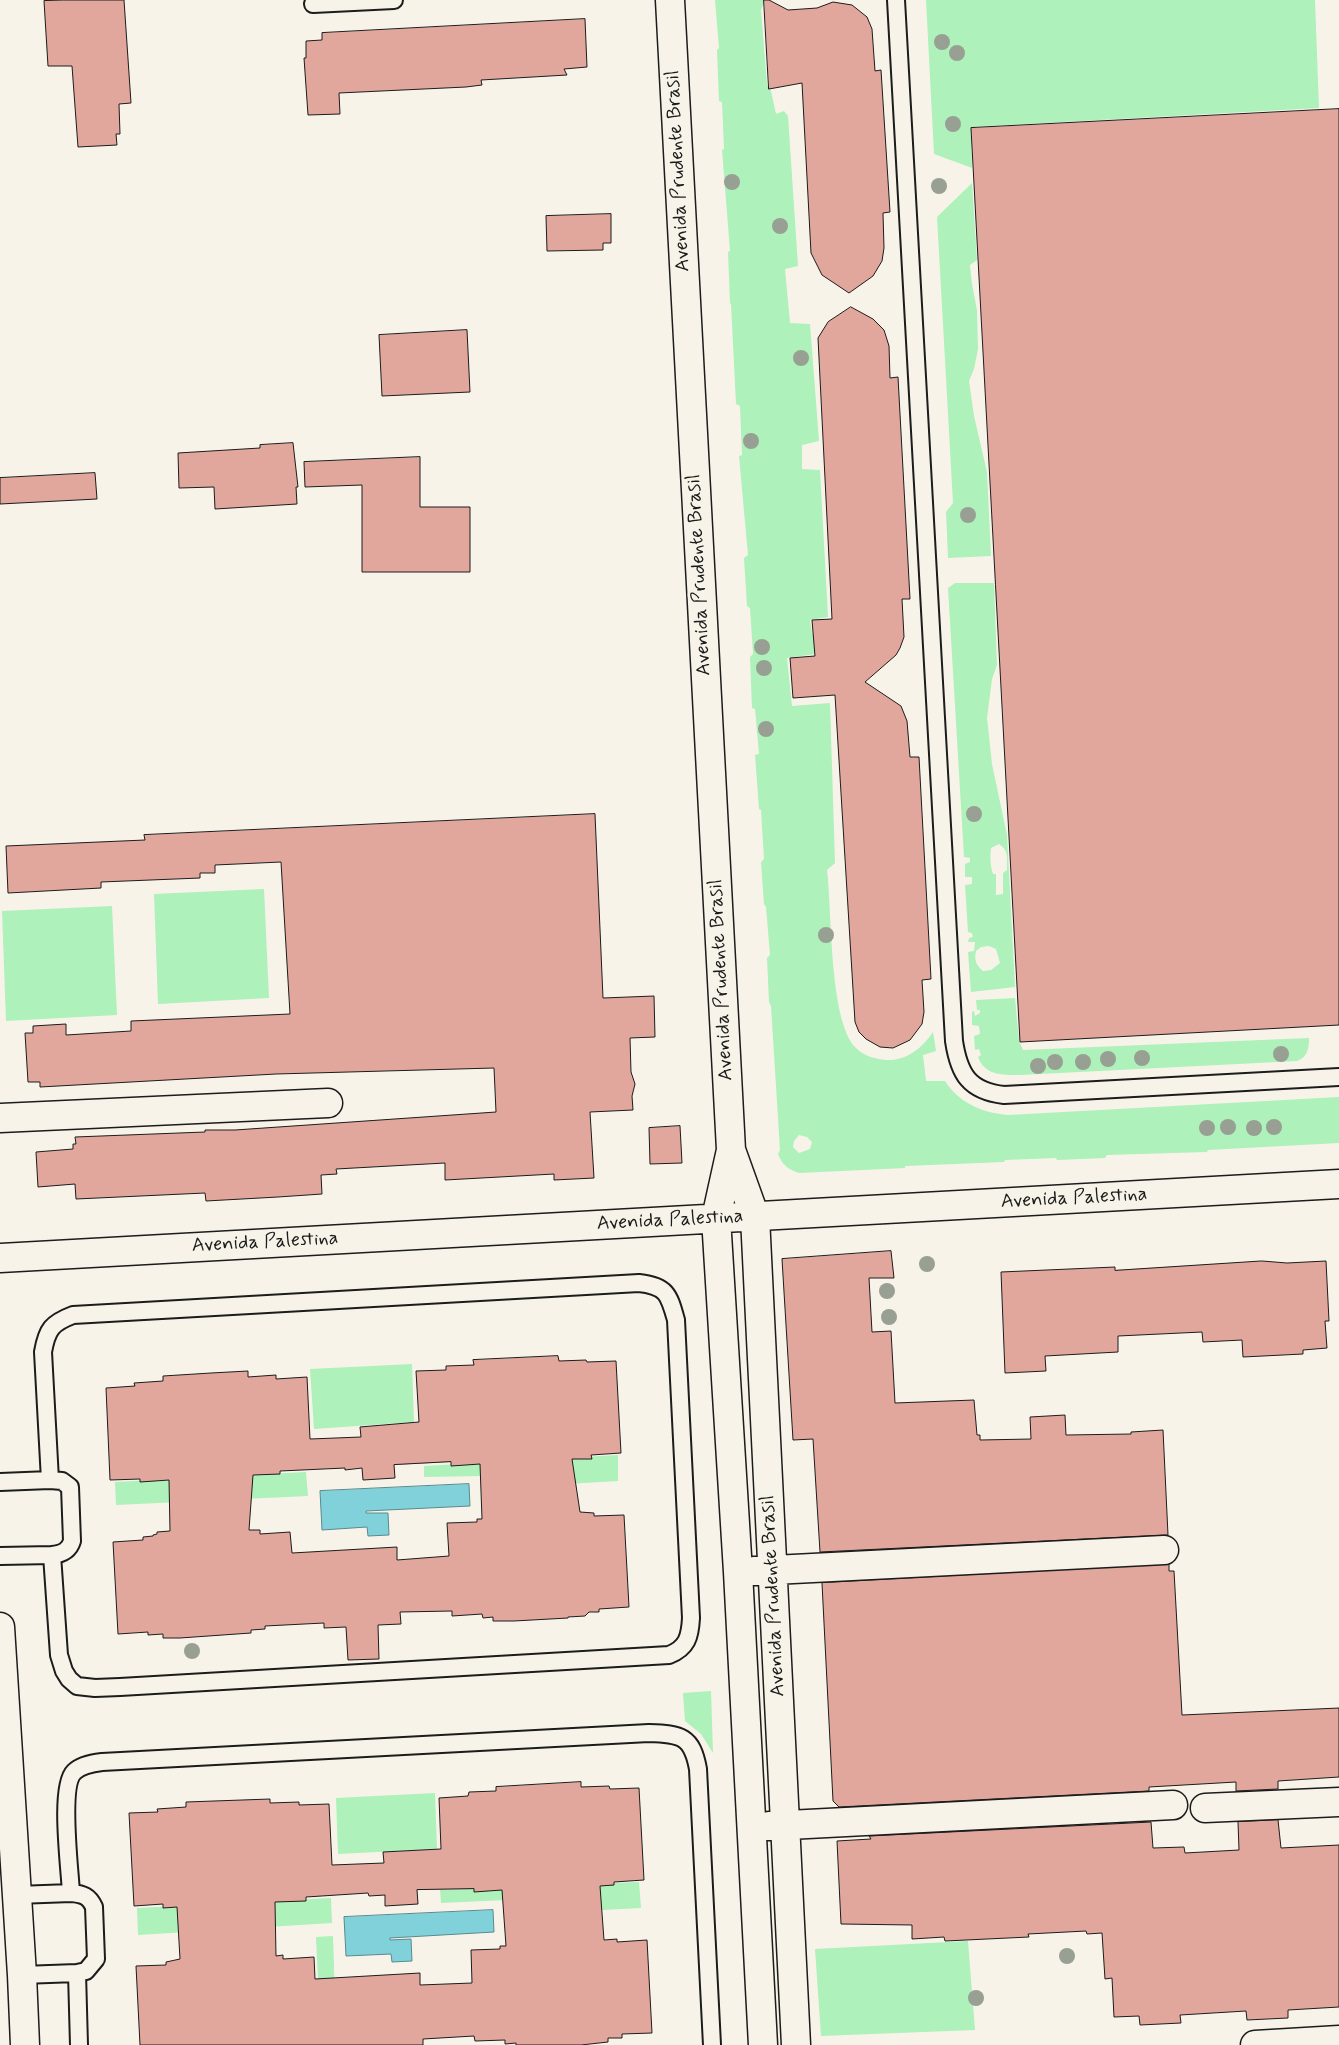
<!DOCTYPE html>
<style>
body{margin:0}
canvas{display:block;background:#f7f3e8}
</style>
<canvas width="1339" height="2045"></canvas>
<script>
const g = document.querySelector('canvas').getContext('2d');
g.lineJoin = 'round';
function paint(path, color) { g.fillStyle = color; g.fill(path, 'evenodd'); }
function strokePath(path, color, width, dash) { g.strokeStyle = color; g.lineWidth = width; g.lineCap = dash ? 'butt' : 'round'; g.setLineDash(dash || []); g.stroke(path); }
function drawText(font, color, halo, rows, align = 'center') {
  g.font = font + ' Mynerve,sans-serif'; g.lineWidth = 5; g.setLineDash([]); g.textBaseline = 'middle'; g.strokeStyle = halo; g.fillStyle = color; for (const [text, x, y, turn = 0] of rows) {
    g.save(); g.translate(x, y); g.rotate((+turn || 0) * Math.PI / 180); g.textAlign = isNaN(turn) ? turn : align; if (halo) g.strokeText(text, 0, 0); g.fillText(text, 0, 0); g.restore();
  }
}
paint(new Path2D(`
 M 715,0 L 765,0 L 761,10 L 767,85 L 771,91 L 776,114 L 784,111 L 788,116 L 798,266 L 785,269 L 790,323 L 810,324 L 819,441 L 802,445 L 802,469 L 820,470 L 828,617 L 810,620 L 812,633 L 827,632 L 830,652 L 787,658 L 792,706 L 830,703 L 835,863 L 827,870 C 832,911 829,1019 855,1047 C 863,1056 875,1059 886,1060 C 907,1061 922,1048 933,1032 L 936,1051 L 923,1055 L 926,1081 L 945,1081 C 959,1103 983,1113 1008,1115 L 1339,1097 L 1339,1143 L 1208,1150 L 1207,1152 L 1107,1155 L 1105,1158 L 1057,1160 L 1056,1158 L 1005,1160 L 1004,1162 L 905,1166 L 905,1168 L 799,1173 C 789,1170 782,1165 778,1154 L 780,1150 L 771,1006 L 769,1002 L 767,958 L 770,955 L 766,907 L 764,904 L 761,862 L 764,859 L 761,810 L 759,809 L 755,755 L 759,754 L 755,709 L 752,708 L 750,657 L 753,654 L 750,608 L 747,606 L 744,558 L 748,555 L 739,456 L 742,455 L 740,406 L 736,404 L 731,304 L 730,303 L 728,252 L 730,251 L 722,150 L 724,149 L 722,102 L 719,101 L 717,50 L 719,48 ZM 799,1135 L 807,1137 L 812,1142 L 810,1149 L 799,1153 L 793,1147 L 794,1141 Z
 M 926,0 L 1315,0 L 1319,108 L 971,127 L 972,168 L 934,154 Z
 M 972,183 L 977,260 L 970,265 L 972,284 L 977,310 L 978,349 L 974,369 L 969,381 L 974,416 L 987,472 L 991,556 L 948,558 L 946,512 L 953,503 L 937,217 Z
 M 955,583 L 994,583 L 997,665 L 992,679 L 987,718 L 992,764 L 1007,835 L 1015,987 L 971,992 L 968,952 L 974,951 L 975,942 L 968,942 L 969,938 L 973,937 L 972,933 L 968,932 L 965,885 L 972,884 L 972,877 L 965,877 L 965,864 L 970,862 L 970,858 L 964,857 L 948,588 ZM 999,844 C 1009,850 1007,859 1007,870 L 1003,873 L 1003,894 L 996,895 L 996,874 L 993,874 C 990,865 990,857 991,848 ZM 989,946 L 996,949 L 1000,963 L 991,970 L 983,971 C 976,965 974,960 976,951 L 981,947 Z
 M 264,889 L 269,998 L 158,1004 L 154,894 Z
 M 112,906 L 117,1015 L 6,1021 L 2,911 Z
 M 1015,998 L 1019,1041 L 1023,1050 L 1309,1038 C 1309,1048 1308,1057 1297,1061 L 1020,1075 C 1003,1075 985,1076 978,1057 L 981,1055 L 979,1049 L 975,1050 L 974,1036 L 980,1034 L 979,1026 L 972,1025 L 972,1012 L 974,1011 L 975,1016 L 980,1013 L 980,1010 L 977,1010 L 976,1000 Z
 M 412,1364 L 414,1422 L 314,1429 L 310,1369 Z
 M 618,1455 L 618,1481 L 482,1489 L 482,1476 L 424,1477 L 424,1466 Z
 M 306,1472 L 308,1496 L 116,1505 L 115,1482 Z
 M 711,1691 L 713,1753 L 701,1734 L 685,1721 L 683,1693 Z
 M 435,1793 L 437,1849 L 338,1854 L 336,1798 Z
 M 639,1882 L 641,1908 L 507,1915 L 506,1900 L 441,1903 L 440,1890 Z
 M 331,1898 L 332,1923 L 138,1935 L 137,1908 Z
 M 333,1936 L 335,1998 L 319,2000 L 316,1937 Z
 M 968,1941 L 975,2030 L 821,2036 L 815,1949 Z`), '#aef1bb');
const water = new Path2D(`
 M 469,1484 L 470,1506 L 366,1511 L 366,1513 L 388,1513 L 389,1535 L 368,1536 L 367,1527 L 322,1530 L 320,1491 Z
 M 493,1910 L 494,1932 L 390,1938 L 390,1940 L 411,1939 L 412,1961 L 392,1962 L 391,1954 L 346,1956 L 344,1917 Z`);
paint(water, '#81d1da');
strokePath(water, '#59898e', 1);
const building = new Path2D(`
 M 64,0 L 124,0 L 131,103 L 119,104 L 120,134 L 116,134 L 117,145 L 78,147 L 72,66 L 48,66 L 44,1 Z
 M 764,0 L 769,0 L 788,10 L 817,8 L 833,2 L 852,5 L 867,17 L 872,29 L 875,71 L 881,70 L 890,212 L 883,213 L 884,248 L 882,261 L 873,276 L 849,293 L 822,275 L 811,253 L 802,83 L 769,89 Z
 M 585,19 L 587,67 L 564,69 L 567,75 L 481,80 L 482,85 L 466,87 L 339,93 L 340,114 L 308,115 L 304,58 L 306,58 L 306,41 L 322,40 L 322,33 Z
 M 1339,109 L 1339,1025 L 1020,1042 L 971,128 Z
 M 611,214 L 611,243 L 603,243 L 603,250 L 547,251 L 546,216 Z
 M 851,307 L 873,319 L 884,330 L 889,346 L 890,378 L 898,377 L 910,599 L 902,599 L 904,637 L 900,648 L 896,655 L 865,682 L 901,706 L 907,721 L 910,757 L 919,757 L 931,979 L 922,980 L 924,1012 L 922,1024 L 910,1040 L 893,1048 L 880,1047 L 866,1039 L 859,1032 L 855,1022 L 835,695 L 793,698 L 790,658 L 815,656 L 812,620 L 832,619 L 818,338 L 828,322 Z
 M 467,330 L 470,392 L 382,396 L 379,335 Z
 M 293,443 L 298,487 L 296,487 L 297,504 L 215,509 L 214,487 L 179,488 L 178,453 L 260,448 L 260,445 Z
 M 420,457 L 420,507 L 470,507 L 470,572 L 362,572 L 362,485 L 305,487 L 304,462 Z
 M 95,473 L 97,499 L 0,504 L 0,478 Z
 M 595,814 L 603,998 L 654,996 L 655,1037 L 630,1038 L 631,1072 L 635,1084 L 632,1096 L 633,1110 L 590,1112 L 594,1178 L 554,1180 L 554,1174 L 445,1180 L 445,1163 L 336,1169 L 337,1174 L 321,1175 L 322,1194 L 278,1197 L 206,1201 L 205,1193 L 76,1199 L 75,1184 L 38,1187 L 36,1152 L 73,1149 L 73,1144 L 76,1144 L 75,1137 L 205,1132 L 205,1130 L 235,1130 L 496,1112 L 494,1068 L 276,1074 L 40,1087 L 40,1082 L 28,1082 L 25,1033 L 33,1033 L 33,1026 L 66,1024 L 66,1035 L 131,1031 L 131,1021 L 290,1014 L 281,862 L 215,865 L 215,873 L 200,873 L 200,878 L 101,882 L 101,888 L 8,893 L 6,846 L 145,840 L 144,835 Z
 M 680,1126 L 682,1163 L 650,1164 L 649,1128 Z
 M 891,1251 L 894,1278 L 869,1278 L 872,1332 L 891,1331 L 895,1403 L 974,1400 L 977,1435 L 980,1435 L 980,1440 L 1031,1439 L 1030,1417 L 1065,1415 L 1066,1435 L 1131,1434 L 1131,1432 L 1163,1430 L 1168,1535 L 820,1552 L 813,1439 L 793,1440 L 782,1259 Z
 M 1262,1261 L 1287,1263 L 1326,1261 L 1329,1321 L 1325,1321 L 1327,1348 L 1303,1350 L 1303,1354 L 1243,1357 L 1242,1340 L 1203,1342 L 1202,1332 L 1118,1336 L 1118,1352 L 1045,1356 L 1046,1371 L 1005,1373 L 1001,1272 L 1115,1267 L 1115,1270 Z
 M 558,1356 L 559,1361 L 586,1360 L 587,1362 L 616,1361 L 621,1453 L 591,1455 L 592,1459 L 572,1459 L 580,1512 L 594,1513 L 594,1516 L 624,1515 L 629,1607 L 599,1609 L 599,1612 L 589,1612 L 585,1616 L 568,1617 L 568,1618 L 514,1621 L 493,1621 L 493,1617 L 483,1618 L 482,1614 L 452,1616 L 452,1611 L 400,1612 L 401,1624 L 378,1625 L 379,1659 L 348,1660 L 346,1627 L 324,1628 L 324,1623 L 265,1626 L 265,1629 L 251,1630 L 251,1633 L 180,1638 L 163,1638 L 163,1634 L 148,1635 L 148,1632 L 118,1634 L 113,1542 L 143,1540 L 143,1537 L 153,1536 L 153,1535 L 157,1534 L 157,1532 L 170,1531 L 169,1480 L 140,1482 L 140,1479 L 110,1480 L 106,1388 L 135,1386 L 134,1383 L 163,1381 L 163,1376 L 211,1373 L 248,1371 L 248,1377 L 276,1375 L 276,1379 L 307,1377 L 310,1439 L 361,1437 L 360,1427 L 419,1422 L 416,1371 L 446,1370 L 446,1366 L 474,1365 L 473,1360 ZM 451,1462 L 451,1466 L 480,1464 L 482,1519 L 477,1519 L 477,1522 L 447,1523 L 449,1556 L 397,1560 L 397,1547 L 292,1553 L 290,1532 L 260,1534 L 260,1530 L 249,1530 L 253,1475 L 280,1474 L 280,1471 L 345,1468 L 345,1470 L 362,1468 L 363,1480 L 395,1478 L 394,1465 Z
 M 1169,1564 L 1169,1571 L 1174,1571 L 1182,1715 L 1339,1708 L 1339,1777 L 1278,1781 L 1278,1789 L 1236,1791 L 1236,1782 L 1149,1787 L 1149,1791 L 839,1807 L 833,1801 L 822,1583 Z
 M 581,1782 L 581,1787 L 609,1786 L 610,1789 L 639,1788 L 644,1880 L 614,1882 L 614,1885 L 600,1886 L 604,1940 L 617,1939 L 617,1942 L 647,1940 L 652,2033 L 622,2034 L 622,2038 L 608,2038 L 608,2042 L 581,2045 L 516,2045 L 516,2043 L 505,2044 L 505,2040 L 475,2041 L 474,2036 L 423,2039 L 423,2045 L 140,2045 L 136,1966 L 166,1965 L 166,1962 L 180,1959 L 177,1907 L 163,1908 L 163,1904 L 134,1906 L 129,1813 L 158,1812 L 157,1809 L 186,1807 L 186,1802 L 270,1799 L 270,1803 L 299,1802 L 299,1805 L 329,1804 L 332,1865 L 384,1863 L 383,1852 L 441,1849 L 439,1798 L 468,1796 L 469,1792 L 496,1791 L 496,1787 ZM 474,1889 L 474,1892 L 502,1890 L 506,1946 L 500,1946 L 500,1949 L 471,1950 L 472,1983 L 420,1985 L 420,1973 L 315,1979 L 314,1957 L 283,1959 L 283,1955 L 276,1956 L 275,1902 L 306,1901 L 306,1897 L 368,1893 L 369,1896 L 385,1895 L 385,1906 L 418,1904 L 417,1890 Z
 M 1278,1820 L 1281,1848 L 1339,1845 L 1339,2007 L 1288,2010 L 1288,2018 L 1247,2020 L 1246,2011 L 1180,2015 L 1181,2023 L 1140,2025 L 1139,2016 L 1114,2017 L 1112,1978 L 1105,1979 L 1102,1933 L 1087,1934 L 1086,1931 L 1028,1934 L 1029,1937 L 945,1941 L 944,1937 L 912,1939 L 912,1925 L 841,1924 L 837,1841 L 871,1839 L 869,1836 L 1151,1822 L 1153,1848 L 1184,1847 L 1185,1853 L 1239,1850 L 1238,1822 Z`);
paint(building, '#e1a79c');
strokePath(building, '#1c1c1c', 1);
const service = new Path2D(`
 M 896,0 L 954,1041 C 959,1074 969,1091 1004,1095 L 1339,1077
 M 313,4 L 394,0
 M 639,1283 C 667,1286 669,1295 676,1320 L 691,1618 C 690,1637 687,1648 669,1655 L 120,1687 L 95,1688 L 77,1686 L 69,1679 L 64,1671 L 59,1655 L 52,1555 C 62,1554 69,1551 72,1541 L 70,1487 L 62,1481 L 50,1480 L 43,1352 C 47,1329 52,1323 73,1315 Z
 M 0,1482 L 50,1480
 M 0,1556 L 52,1555
 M 17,1895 L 71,1893
 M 22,1975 L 77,1973
 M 79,2045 L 77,1973 L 86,1971 L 96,1959 L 94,1907 C 89,1896 83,1894 71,1893 C 70,1870 59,1787 74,1772 C 81,1765 93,1763 102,1762 L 649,1733 C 681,1734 692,1736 698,1769 L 712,2045`);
const minor = new Path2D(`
 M 670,0 L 731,1150 L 716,1218 L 738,1572 L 763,2045
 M 0,1118 L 328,1103
 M 731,1150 L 755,1217 L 796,2045
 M 0,1258 L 1339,1184
 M 754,1571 L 1164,1550
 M 0,1627 L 22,1975 L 25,2045
 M 1205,1808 L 1339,1802
 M 769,1826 L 1173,1805
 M 1255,2045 L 1339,2040`);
strokePath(service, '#1c1c1c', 20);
strokePath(minor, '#1c1c1c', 31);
strokePath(service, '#f7f3e8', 16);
strokePath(minor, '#f7f3e8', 28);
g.fillStyle = '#97a092';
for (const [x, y] of [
 [942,42],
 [957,53],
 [953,124],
 [732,182],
 [939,186],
 [780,226],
 [801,358],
 [751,441],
 [968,515],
 [762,647],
 [764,668],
 [766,729],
 [974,814],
 [826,935],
 [1281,1054],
 [1142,1058],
 [1108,1059],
 [1055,1062],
 [1083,1062],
 [1038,1066],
 [1228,1127],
 [1274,1127],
 [1207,1128],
 [1254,1128],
 [927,1264],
 [887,1291],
 [889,1317],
 [192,1651],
 [1067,1956],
 [976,1998]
]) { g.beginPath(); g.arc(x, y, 8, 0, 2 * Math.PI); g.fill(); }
drawText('20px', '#1c1c1c', '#f7f3e8', [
 ["Avenida Prudente Brasil",679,171,-93],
 ["Avenida Prudente Brasil",700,575,-93],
 ["Avenida Prudente Brasil",722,980,-93],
 ["Avenida Palestina",1074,1199,-3],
 ["Avenida Palestina",670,1221,-3],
 ["Avenida Palestina",265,1243,-3],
 ["Avenida Prudente Brasil",774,1596,-93]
]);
</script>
